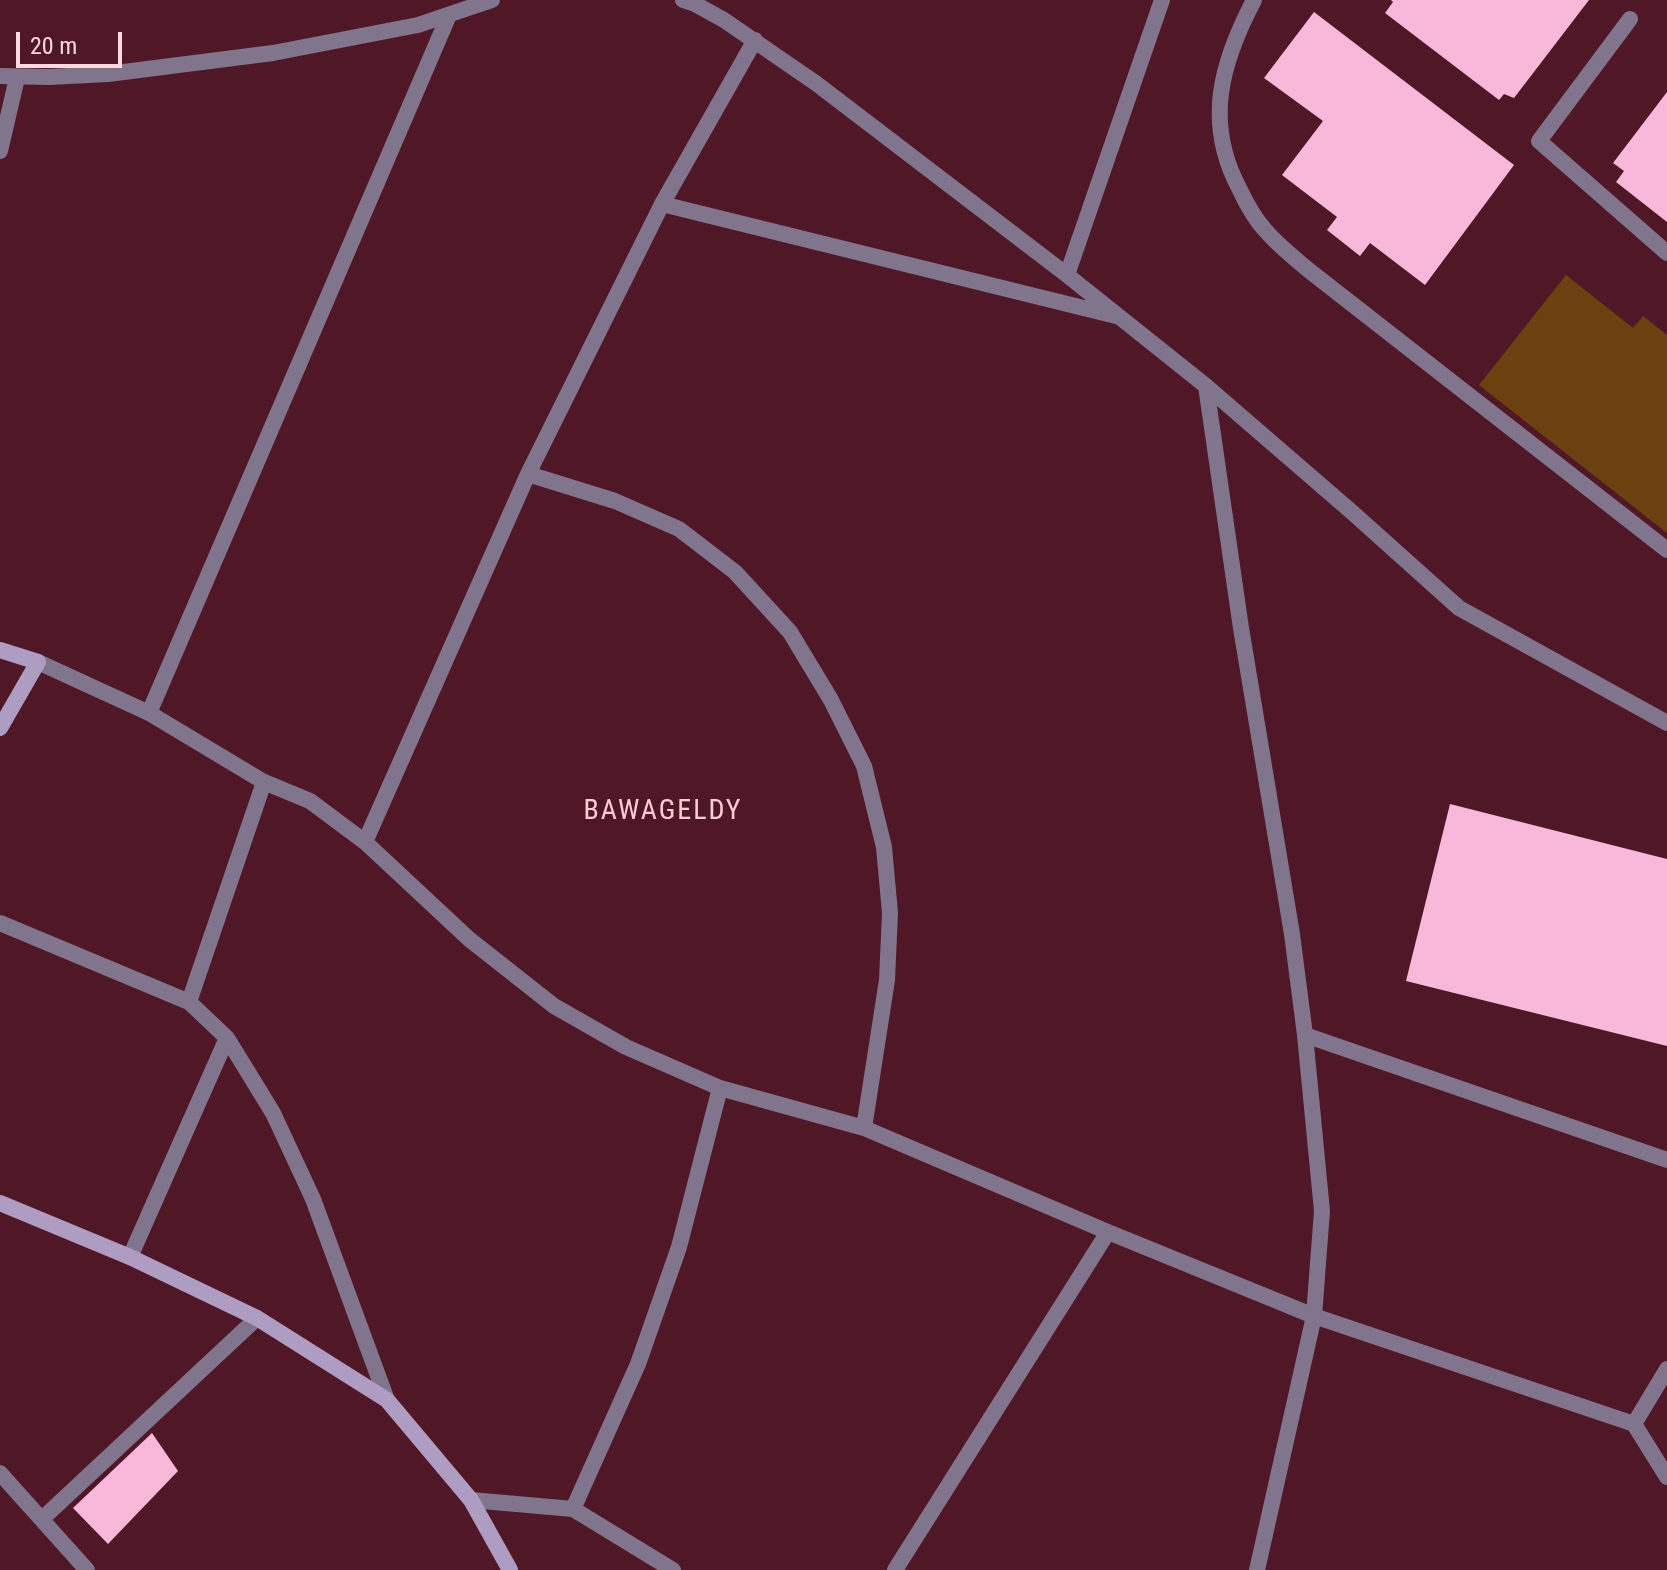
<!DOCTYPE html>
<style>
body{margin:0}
#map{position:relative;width:1667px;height:1570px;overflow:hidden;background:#501727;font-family:"Roboto Condensed",sans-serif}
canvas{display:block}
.scale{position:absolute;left:16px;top:32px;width:106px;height:36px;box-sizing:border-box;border:4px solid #fed8df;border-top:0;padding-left:10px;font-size:24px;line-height:28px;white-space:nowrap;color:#fed8df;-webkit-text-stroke:6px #501727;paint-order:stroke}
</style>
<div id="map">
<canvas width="1667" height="1570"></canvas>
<div class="scale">20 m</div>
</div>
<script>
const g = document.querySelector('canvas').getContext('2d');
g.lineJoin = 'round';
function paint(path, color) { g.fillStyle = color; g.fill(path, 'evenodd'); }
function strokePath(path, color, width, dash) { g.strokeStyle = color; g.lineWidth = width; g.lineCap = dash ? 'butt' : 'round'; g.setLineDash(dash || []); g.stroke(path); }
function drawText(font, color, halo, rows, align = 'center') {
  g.font = font + ' "Roboto Condensed",sans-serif'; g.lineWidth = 8; g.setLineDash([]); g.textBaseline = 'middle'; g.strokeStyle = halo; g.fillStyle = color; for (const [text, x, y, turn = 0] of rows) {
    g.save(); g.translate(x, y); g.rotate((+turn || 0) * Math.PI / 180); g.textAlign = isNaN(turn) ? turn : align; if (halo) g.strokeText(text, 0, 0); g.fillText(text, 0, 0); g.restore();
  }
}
paint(new Path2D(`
 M 1566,275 L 1633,328 L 1643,316 L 1667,335 L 1667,533 L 1479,385 Z`), '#6b420f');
paint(new Path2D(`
 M 1391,0 L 1589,0 L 1514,98 L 1504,94 L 1499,100 L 1385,13 L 1393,2 Z
 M 1314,12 L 1514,165 L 1425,285 L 1370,243 L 1360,256 L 1327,230 L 1337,217 L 1282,175 L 1323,121 L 1264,78 Z
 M 1667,92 L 1667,222 L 1616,182 L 1624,171 L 1613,163 Z
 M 1450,804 L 1667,859 L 1667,1046 L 1406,981 Z
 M 152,1433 L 178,1471 L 108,1544 L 73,1508 Z`), '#f9b8d9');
strokePath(new Path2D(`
 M 1630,19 L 1539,141 L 1667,253`), '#80758d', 16);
strokePath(new Path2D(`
 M 683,0 L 695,4 L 724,20 L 817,84 L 1067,275 L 1206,386 L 1353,513 L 1459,608 L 1667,723
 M 1254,0 C 1221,63 1204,122 1239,188 C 1246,203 1254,218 1265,230 C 1279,246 1295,259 1311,272 L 1667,550
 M 0,76 L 49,77 L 108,74 L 273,53 L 418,25 L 492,0
 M 0,151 L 17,78
 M 662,204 L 1116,316
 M 1067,275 L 1162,0
 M 1206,386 L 1241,628 L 1292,934 L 1305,1035 L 1322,1211 L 1314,1316 L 1257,1570
 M 528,474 L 615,501 L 679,529 L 735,572 L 790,632 L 831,700 L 864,766 L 884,847 L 890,913 L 887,980 L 864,1128
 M 38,662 L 149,713 L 264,782 L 310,801 L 365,842 L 469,939 L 554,1006 L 626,1047 L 720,1088 L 864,1128 L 1108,1232 L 1314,1316 L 1634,1424 L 1667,1477
 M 149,713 L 449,15
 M 365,842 L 528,474 L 662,204 L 755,40
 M 0,923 L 189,1002 L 227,1038 L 273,1113 L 313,1199 L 387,1400
 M 189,1002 L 264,782
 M 1305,1035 L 1667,1160
 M 130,1257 L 227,1038
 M 1634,1424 L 1667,1369
 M 0,1473 L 87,1570
 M 471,1500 L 573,1509 L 673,1570
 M 573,1509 L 638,1364 L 679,1247 L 720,1088
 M 42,1519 L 257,1318
 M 895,1570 L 1108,1232`), '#80758d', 16);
strokePath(new Path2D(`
 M 0,650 L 38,662 L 0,728
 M 0,1203 L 130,1257 L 257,1318 L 387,1400 L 471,1500 L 510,1570`), '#af9cc3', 16);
g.letterSpacing = '2px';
drawText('28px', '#fccfd7', '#501727', [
 ["BAWAGELDY",663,812]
]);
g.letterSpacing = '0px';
</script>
